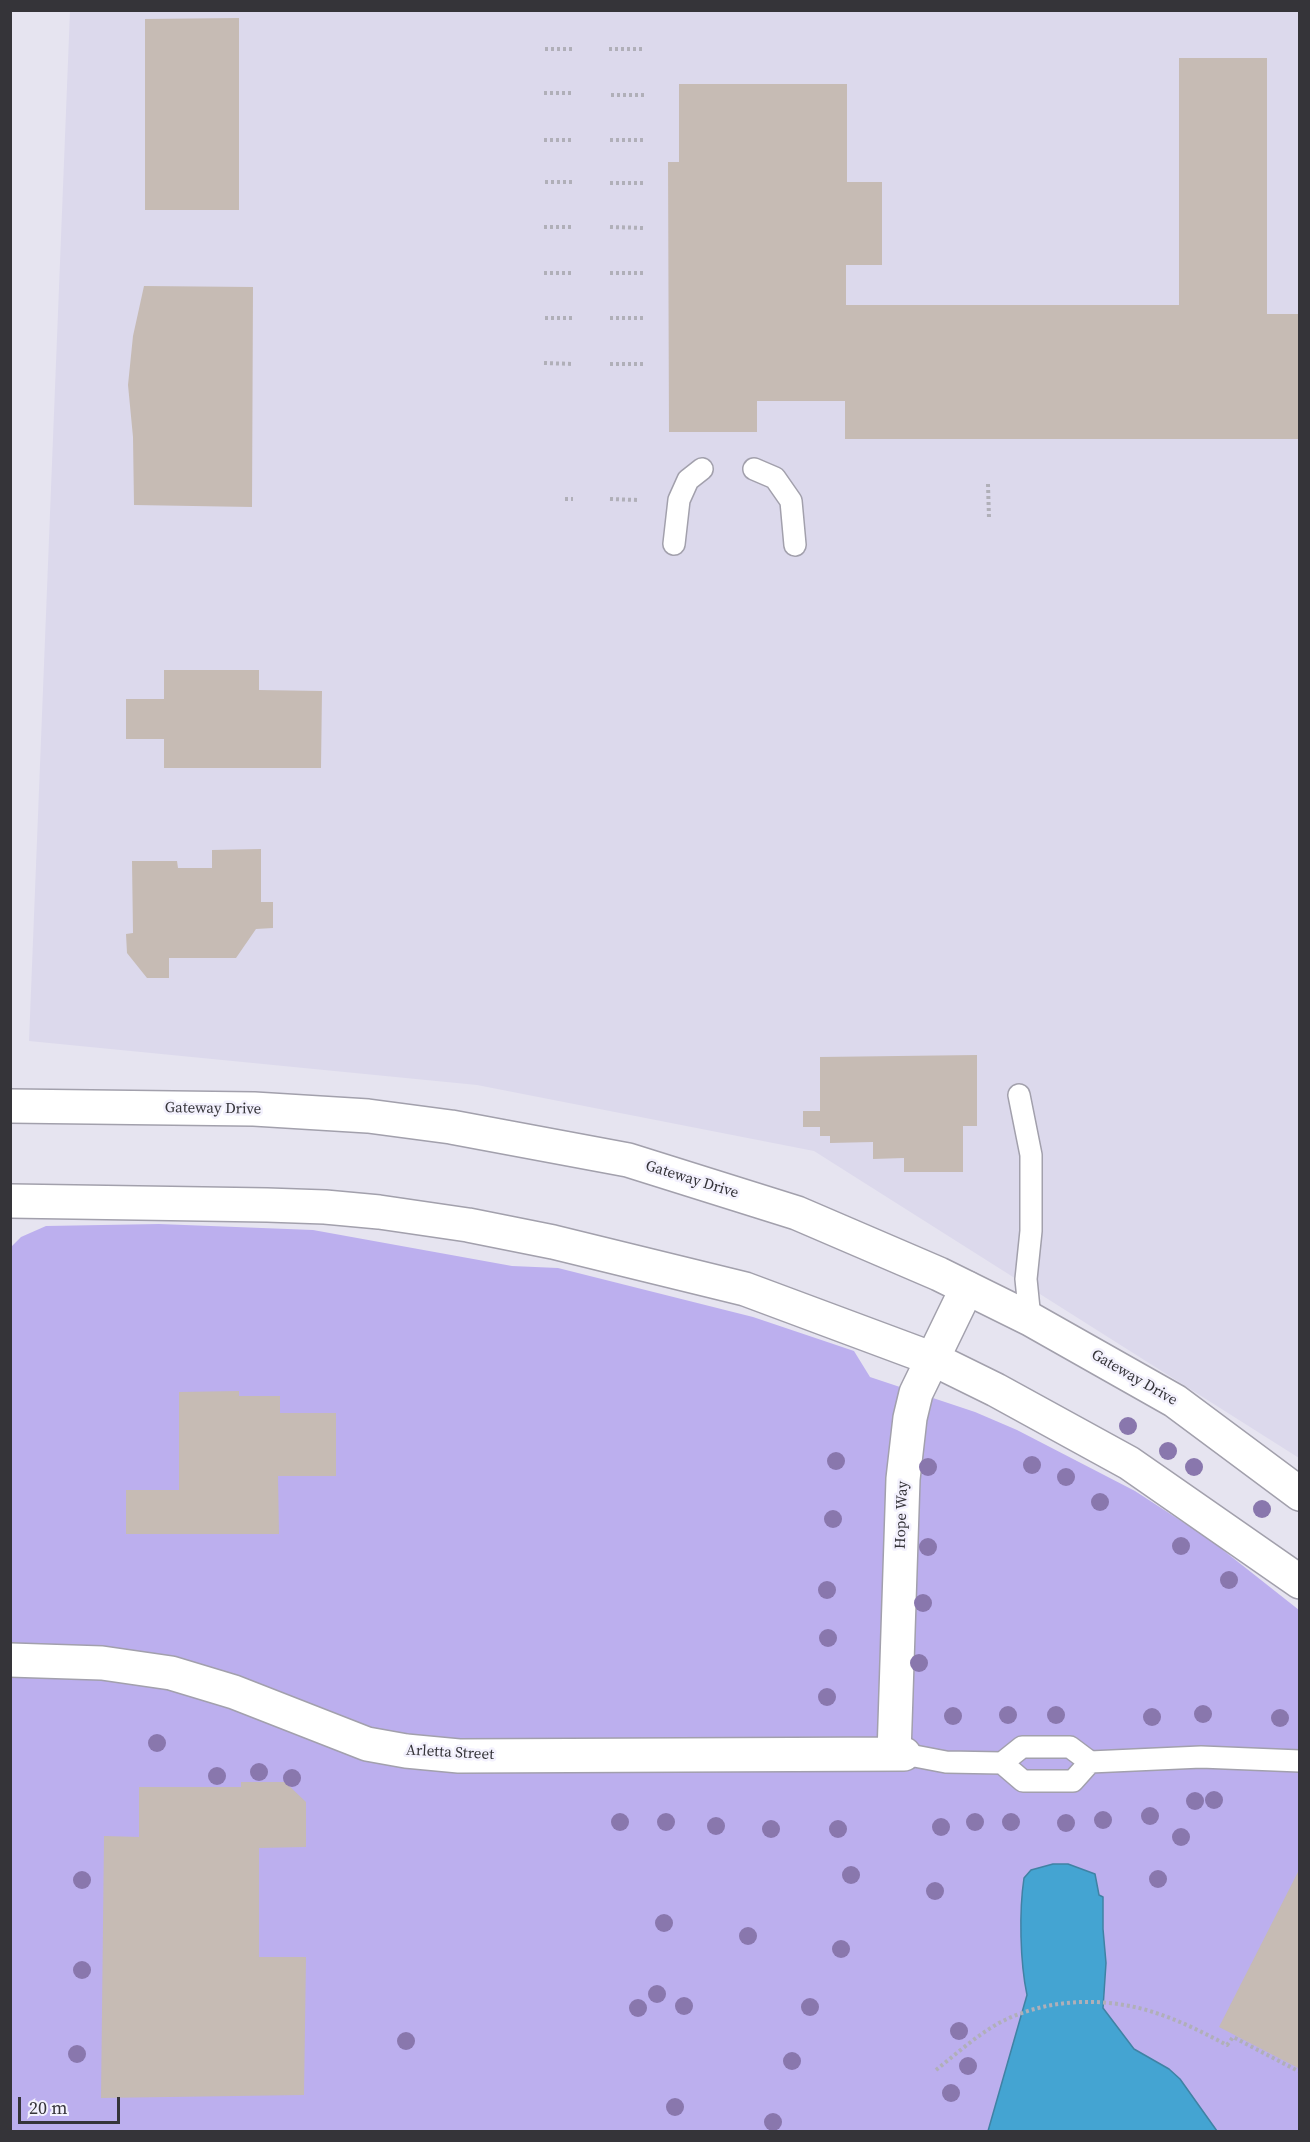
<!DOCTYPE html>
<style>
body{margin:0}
#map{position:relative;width:1310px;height:2142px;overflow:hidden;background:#e6e4f0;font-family:"Source Serif 4",serif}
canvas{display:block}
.frame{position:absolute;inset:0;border:12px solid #353439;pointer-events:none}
.scale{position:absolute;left:18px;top:2097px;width:102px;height:27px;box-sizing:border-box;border:3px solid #353439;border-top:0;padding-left:8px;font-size:18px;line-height:21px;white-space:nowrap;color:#353439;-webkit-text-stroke:4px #f3f1fd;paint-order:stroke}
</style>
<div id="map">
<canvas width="1310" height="2142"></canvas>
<div class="frame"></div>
<div class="scale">20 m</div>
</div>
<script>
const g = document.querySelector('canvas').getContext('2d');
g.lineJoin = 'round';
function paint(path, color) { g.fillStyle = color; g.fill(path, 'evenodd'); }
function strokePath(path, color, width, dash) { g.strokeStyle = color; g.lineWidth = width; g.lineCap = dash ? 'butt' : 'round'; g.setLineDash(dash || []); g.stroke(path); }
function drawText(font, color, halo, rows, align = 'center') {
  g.font = font + ' "Source Serif 4",serif'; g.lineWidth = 5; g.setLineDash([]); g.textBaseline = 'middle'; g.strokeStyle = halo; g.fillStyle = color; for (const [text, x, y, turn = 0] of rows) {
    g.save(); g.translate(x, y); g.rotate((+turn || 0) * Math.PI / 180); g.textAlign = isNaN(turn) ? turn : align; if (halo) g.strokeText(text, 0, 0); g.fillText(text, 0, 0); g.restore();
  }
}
paint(new Path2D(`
 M 70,11 L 1299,11 L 1299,1458 L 814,1151 L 477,1085 L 29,1041 Z`), '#dcd9ec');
paint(new Path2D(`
 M 159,1224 L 313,1230 L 512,1266 L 558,1268 L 753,1317 L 854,1351 L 870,1377 L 975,1412 L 1017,1430 L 1135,1491 L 1209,1539 L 1299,1610 L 1299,2131 L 11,2131 L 10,1248 L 21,1237 L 46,1226 Z`), '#bcafee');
const water = new Path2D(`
 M 1053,1864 L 1068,1864 L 1095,1874 L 1099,1895 L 1103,1897 L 1103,1929 L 1106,1963 L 1103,2008 L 1134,2049 L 1169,2069 L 1180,2079 L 1217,2131 L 988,2131 L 1027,1995 C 1020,1962 1019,1911 1024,1878 L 1031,1870 Z`);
paint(water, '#44a4d2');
strokePath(water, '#4082a4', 1.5);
paint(new Path2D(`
 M 239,18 L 239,210 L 145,210 L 145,19 Z
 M 1179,58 L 1267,58 L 1267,314 L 1300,314 L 1300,439 L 845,439 L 845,401 L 757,401 L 757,432 L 669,432 L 668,162 L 679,162 L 679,84 L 847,84 L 847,182 L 882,182 L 882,265 L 846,265 L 846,305 L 1179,305 Z
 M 144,286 L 253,287 L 252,507 L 134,505 L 133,437 L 128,385 L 133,336 Z
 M 164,670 L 259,670 L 259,690 L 322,691 L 321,768 L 164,768 L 164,739 L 126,739 L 126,699 L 164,699 Z
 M 261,849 L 261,902 L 273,902 L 273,928 L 256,929 L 236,958 L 169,958 L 169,978 L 147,978 L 127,953 L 126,934 L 133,933 L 132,861 L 177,861 L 178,868 L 212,868 L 212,850 Z
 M 977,1055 L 977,1126 L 963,1126 L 963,1172 L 904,1172 L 904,1158 L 873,1159 L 873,1142 L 830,1143 L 830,1136 L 820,1136 L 820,1127 L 803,1127 L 803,1111 L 820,1111 L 820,1057 Z
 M 239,1391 L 239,1396 L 280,1396 L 280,1413 L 336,1413 L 336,1476 L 278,1476 L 279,1534 L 126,1534 L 126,1490 L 179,1490 L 179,1392 Z
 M 241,1782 L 285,1782 L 306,1802 L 306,1847 L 259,1848 L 259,1957 L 306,1957 L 304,2095 L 101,2098 L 104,1836 L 139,1837 L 139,1787 L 241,1787 Z
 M 1300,1868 L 1300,2069 L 1219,2027 Z`), '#c6bbb4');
const lane = new Path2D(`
 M 754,469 L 775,478 L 791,501 L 795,545
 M 674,544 L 679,500 L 688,480 L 702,469
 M 1019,1095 L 1031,1155 L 1031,1231 L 1026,1279 L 1030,1319
 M 904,1754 L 946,1762 L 1002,1763 L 1022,1747 L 1070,1747 L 1090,1762 L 1073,1781 L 1023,1781 L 1002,1763
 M 1090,1762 L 1201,1757 L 1300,1761`);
const street = new Path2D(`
 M 10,1660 L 102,1663 L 171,1673 L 234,1692 L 367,1744 L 406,1751 L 459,1756 L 904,1754
 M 894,1754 L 903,1479 L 910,1418 L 916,1393 L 967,1288`);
const secondary = new Path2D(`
 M 10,1106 L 254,1109 L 368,1116 L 451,1127 L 628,1160 L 797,1213 L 939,1274 L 1030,1319 L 1175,1401 L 1300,1494
 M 10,1201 L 267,1205 L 325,1207 L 379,1212 L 468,1225 L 553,1242 L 745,1289 L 933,1359 L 996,1390 L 1129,1463 L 1300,1582`);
strokePath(lane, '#a2a0ac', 24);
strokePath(street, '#a2a0ac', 36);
strokePath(secondary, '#a2a0ac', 36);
strokePath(new Path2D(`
 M 545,49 L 574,49
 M 609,49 L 645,49
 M 544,93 L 574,93
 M 611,95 L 645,95
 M 544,140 L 573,140
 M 610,140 L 645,140
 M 545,182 L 572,182
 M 610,183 L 644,183
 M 544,227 L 573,227
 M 610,227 L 644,228
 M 544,273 L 573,273
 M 610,273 L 644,273
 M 545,318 L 573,318
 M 610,318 L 644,318
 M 544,363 L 573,364
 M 610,364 L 644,364
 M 988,484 L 989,518
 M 565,499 L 573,499
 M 610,499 L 638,500
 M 936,2070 C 956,2054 976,2036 999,2023 C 1046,1998 1106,1996 1156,2013 C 1181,2021 1204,2033 1227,2045 L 1233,2037 L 1300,2072`), '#b0afb8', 4, [3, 3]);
strokePath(lane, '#fff', 21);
strokePath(street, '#fff', 33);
strokePath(secondary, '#fff', 33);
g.fillStyle = '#8977ad';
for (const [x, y] of [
 [1128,1426],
 [1168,1451],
 [836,1461],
 [1032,1465],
 [928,1467],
 [1194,1467],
 [1066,1477],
 [1100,1502],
 [1262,1509],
 [833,1519],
 [1181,1546],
 [928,1547],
 [1229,1580],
 [827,1590],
 [923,1603],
 [828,1638],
 [919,1663],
 [827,1697],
 [1203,1714],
 [1008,1715],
 [1056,1715],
 [953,1716],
 [1152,1717],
 [1280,1718],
 [157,1743],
 [259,1772],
 [217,1776],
 [292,1778],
 [1214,1800],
 [1195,1801],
 [1150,1816],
 [1103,1820],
 [620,1822],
 [666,1822],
 [975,1822],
 [1011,1822],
 [1066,1823],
 [716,1826],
 [941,1827],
 [771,1829],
 [838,1829],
 [1181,1837],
 [851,1875],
 [1158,1879],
 [82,1880],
 [935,1891],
 [664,1923],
 [748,1936],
 [841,1949],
 [82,1970],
 [657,1994],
 [684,2006],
 [810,2007],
 [638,2008],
 [959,2031],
 [406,2041],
 [77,2054],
 [792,2061],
 [968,2066],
 [951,2093],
 [675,2107],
 [773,2122]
]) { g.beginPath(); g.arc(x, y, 9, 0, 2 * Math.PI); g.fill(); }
drawText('15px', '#353439', '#f3f1fd', [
 ["Gateway Drive",213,1109,1],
 ["Gateway Drive",692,1180,17],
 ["Gateway Drive",1134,1378,30],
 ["Hope Way",902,1515,-88],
 ["Arletta Street",450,1753,3]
]);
</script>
